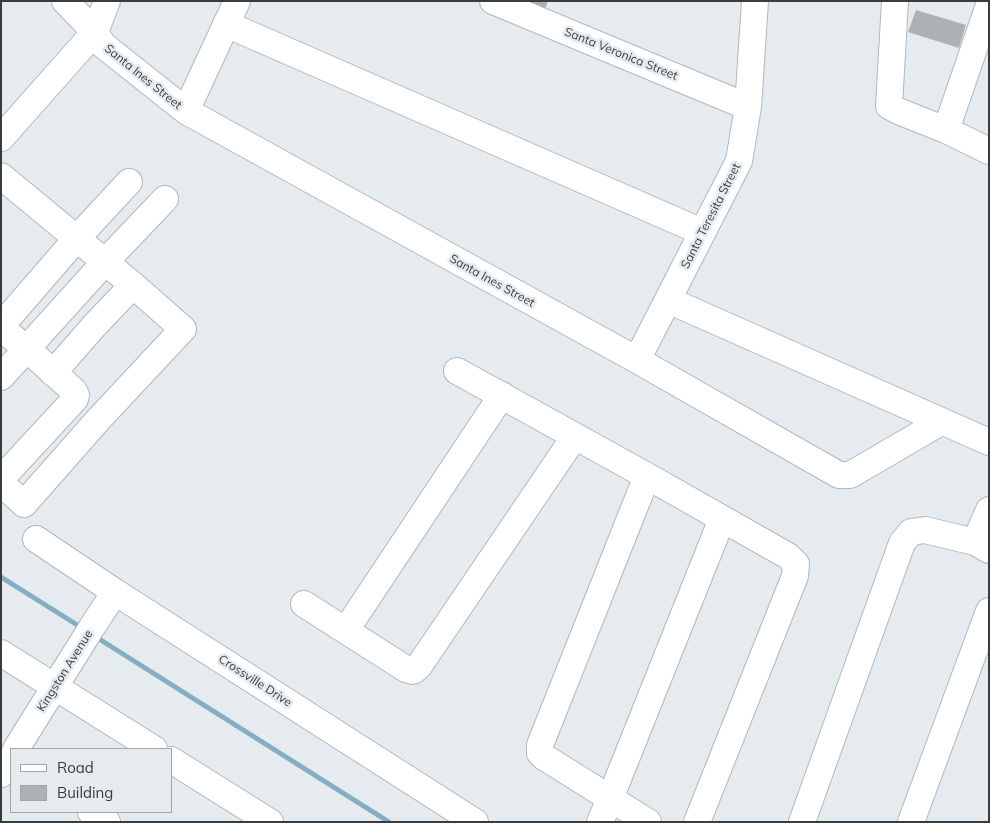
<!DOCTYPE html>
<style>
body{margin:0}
#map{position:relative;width:990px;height:823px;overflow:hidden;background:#e5ebef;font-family:Mulish,sans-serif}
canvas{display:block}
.frame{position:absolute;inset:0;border:2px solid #393c3d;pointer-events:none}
.legend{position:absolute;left:10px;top:748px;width:162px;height:65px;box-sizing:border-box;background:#e5ebef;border:1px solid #a0a5a8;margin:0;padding:6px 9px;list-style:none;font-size:15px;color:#393c3d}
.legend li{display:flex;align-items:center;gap:10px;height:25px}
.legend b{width:25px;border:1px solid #a0a5a8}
</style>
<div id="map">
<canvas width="990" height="823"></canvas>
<div class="frame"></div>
<ul class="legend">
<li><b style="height:6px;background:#fff"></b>Road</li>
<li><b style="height:14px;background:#abb1b5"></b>Building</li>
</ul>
</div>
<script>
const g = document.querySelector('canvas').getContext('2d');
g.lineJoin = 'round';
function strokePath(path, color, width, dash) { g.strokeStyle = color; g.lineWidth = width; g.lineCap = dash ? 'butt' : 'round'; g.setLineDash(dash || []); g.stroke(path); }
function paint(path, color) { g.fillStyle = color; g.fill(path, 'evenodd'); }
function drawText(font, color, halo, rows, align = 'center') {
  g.font = font + ' Mulish,sans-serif'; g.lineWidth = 5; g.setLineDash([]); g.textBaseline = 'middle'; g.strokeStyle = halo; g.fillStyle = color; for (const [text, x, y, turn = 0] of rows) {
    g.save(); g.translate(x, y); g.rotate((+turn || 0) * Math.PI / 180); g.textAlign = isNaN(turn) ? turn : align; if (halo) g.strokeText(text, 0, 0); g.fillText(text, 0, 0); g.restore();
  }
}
strokePath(new Path2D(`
 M 1,577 L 82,628
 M 96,637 L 389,822`), '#85adc4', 5);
paint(new Path2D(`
 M 530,1 L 548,1 L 542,17 L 526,10 Z
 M 916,10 L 966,25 L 959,48 L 908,32 Z`), '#abb1b5');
const minor = new Path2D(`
 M 65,1 L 95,32 L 103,45 L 186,111 L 637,360 L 839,475 L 850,475 L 941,422
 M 493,1 L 748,107
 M 895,1 L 889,106 L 898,111 L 946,130 L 989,151
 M 226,24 L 702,232
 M 186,111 L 237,1
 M 946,130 L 989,5
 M 1,138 L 95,32 L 107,1
 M 1,176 L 133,285 L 183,329 L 98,420 L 24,504 L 1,483
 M 668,300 L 989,442
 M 1,326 L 77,238 L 129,182
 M 1,328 L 27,349 L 74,391 L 76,395 L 75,399 L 1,479
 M 637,360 L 739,161 L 748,107 L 755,1
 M 457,371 L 647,476 L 788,556 L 796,564 L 795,576 L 697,822
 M 53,373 L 94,326 L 133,285
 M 1,377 L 105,262 L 165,199
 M 647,476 L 540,745 L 540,753 L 544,757 L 648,822
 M 36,539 L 115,592 L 475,822
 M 975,542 L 989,510
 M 304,604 L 406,669 L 413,671 L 419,666 L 575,436
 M 346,630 L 502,395
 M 1,653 L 154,749
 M 16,749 L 92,627 L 115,592
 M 171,760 L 270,822
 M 1,774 L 11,758
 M 91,812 L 107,822
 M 600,822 L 610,799 L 722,519
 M 802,822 L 902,543 L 911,532 L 925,530 L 975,542 L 989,550
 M 911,822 L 989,611`);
strokePath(minor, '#b1b7bb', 28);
strokePath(minor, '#fff', 26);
drawText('12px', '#393c3d', '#e5ebef', [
 ["Santa Veronica Street",621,54,22],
 ["Santa Ines Street",143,77,39],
 ["Santa Teresita Street",711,216,-63],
 ["Santa Ines Street",492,281,29],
 ["Kingston Avenue",65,671,-58],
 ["Crossville Drive",255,681,33]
]);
</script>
